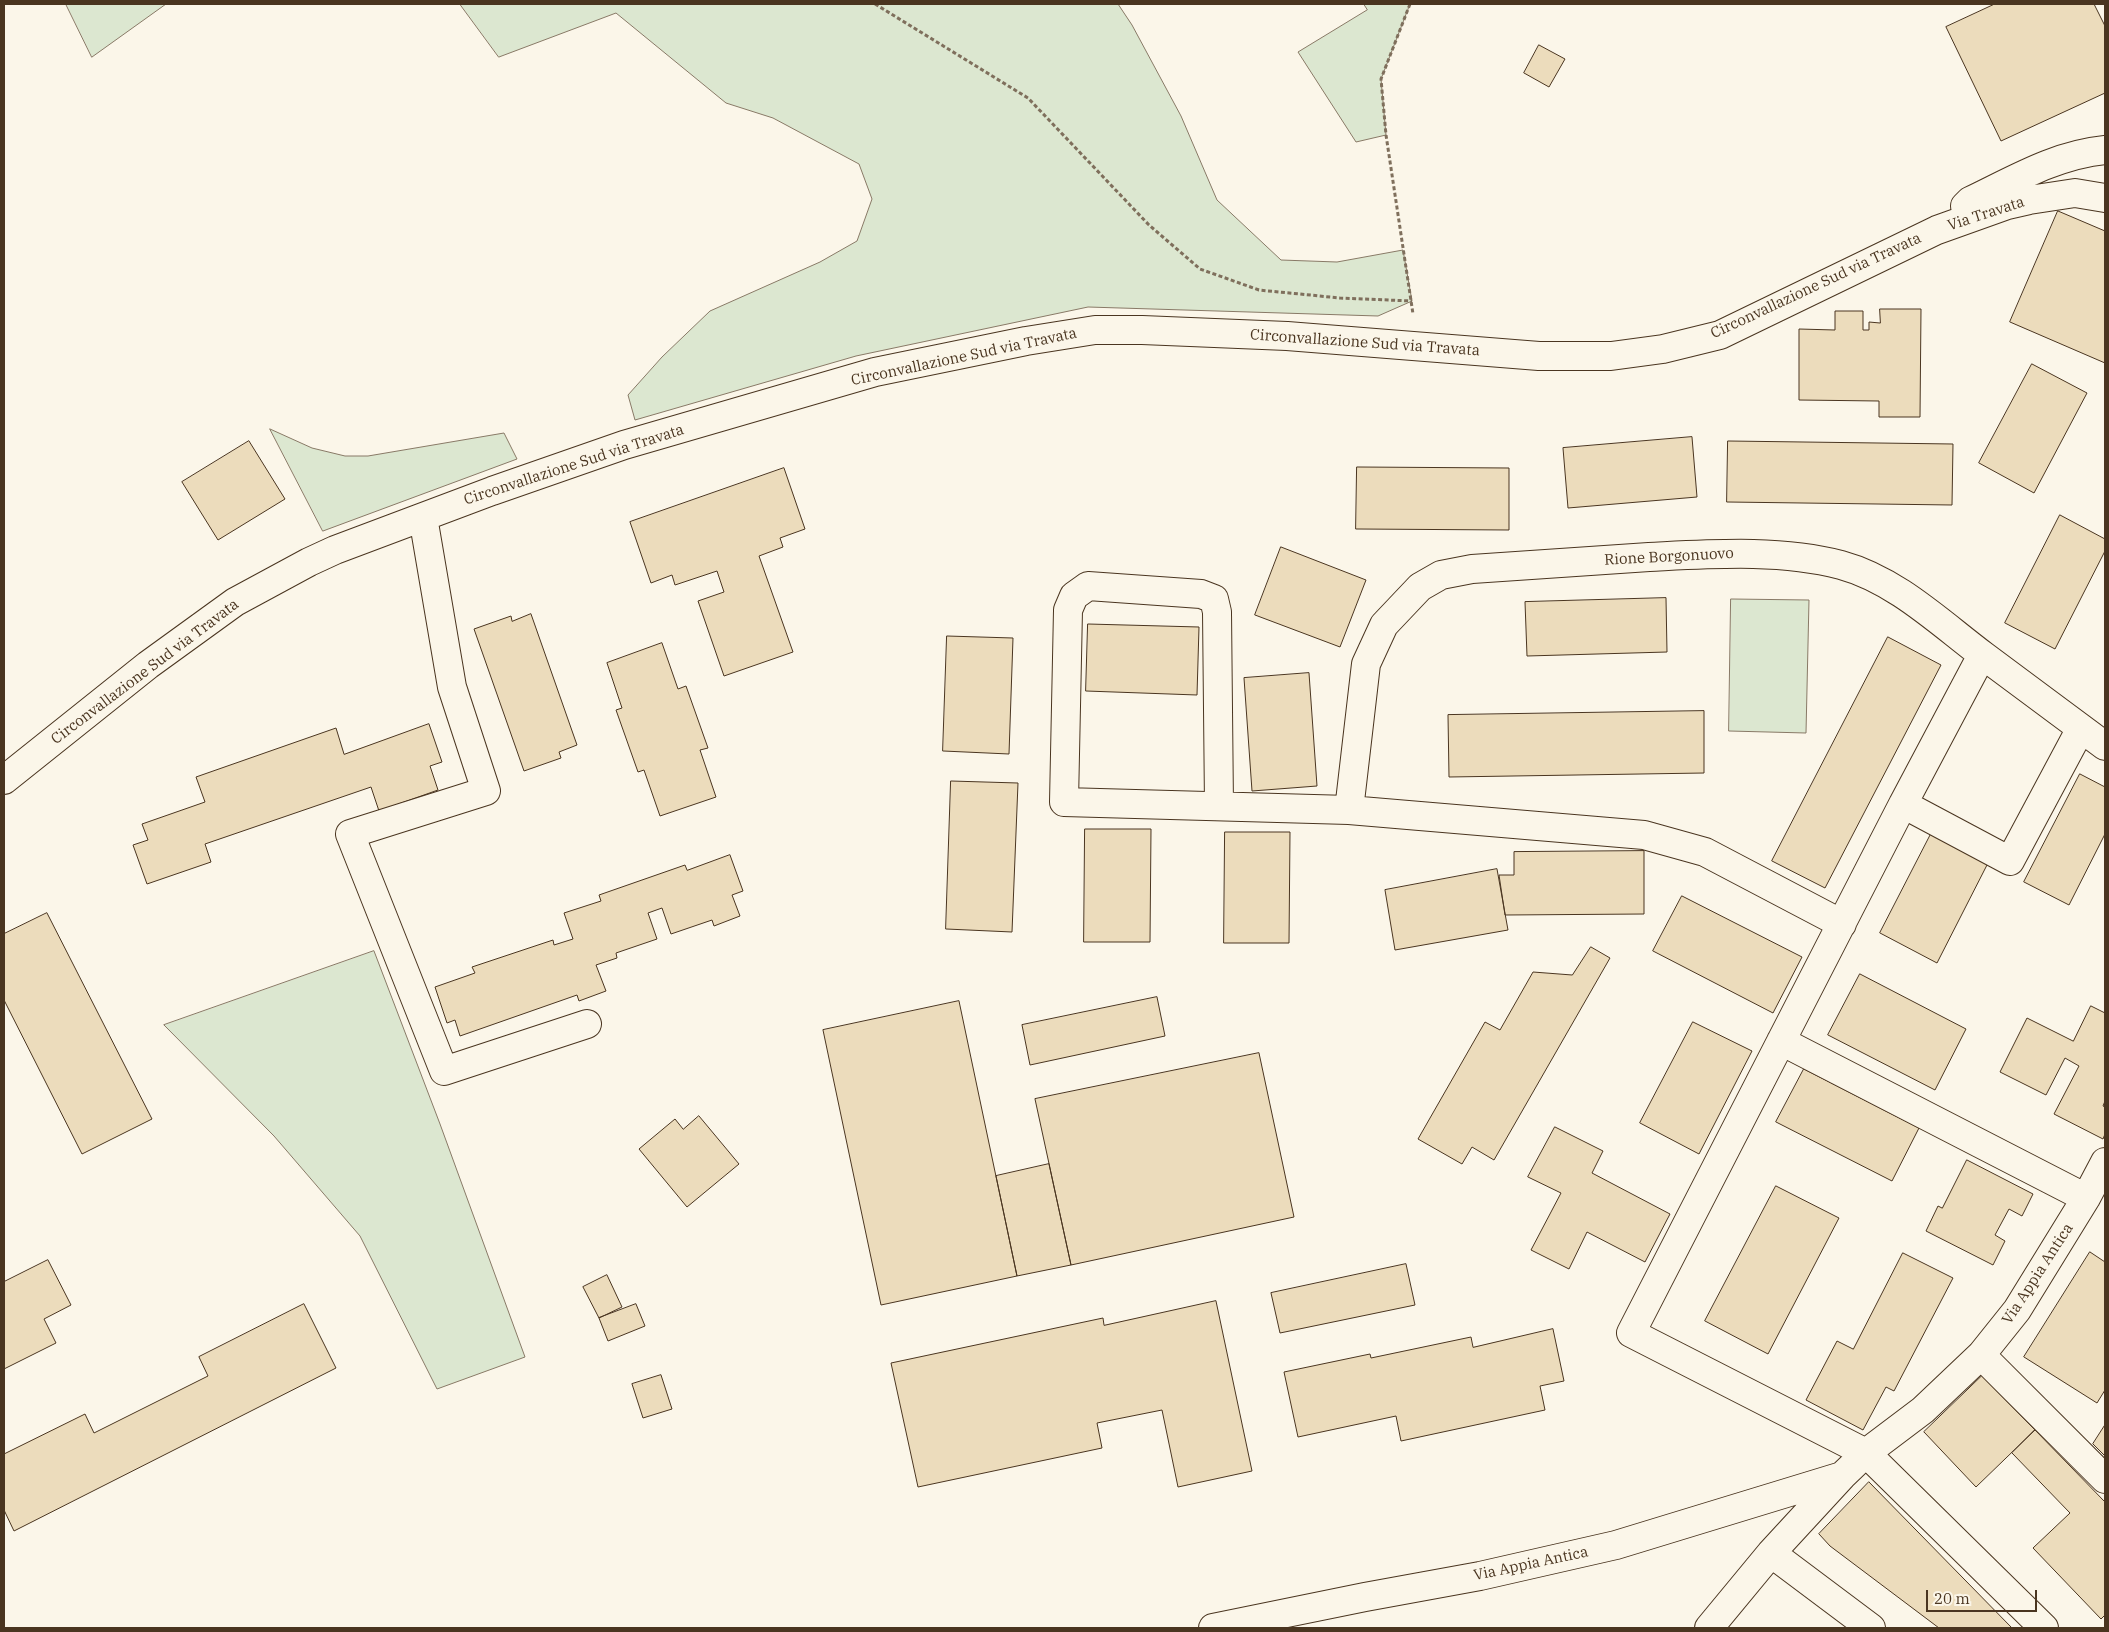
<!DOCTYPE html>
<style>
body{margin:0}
#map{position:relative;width:2109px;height:1632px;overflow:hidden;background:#fbf6e9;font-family:"IBM Plex Serif",serif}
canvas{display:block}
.frame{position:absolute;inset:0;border:5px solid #4a3520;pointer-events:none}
.scale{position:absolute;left:1926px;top:1590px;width:111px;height:22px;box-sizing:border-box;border:2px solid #4a3520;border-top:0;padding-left:6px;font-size:15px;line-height:18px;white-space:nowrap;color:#4a3520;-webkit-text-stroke:4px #fbf6e9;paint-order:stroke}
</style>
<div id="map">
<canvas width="2109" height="1632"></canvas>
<div class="frame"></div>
<div class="scale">20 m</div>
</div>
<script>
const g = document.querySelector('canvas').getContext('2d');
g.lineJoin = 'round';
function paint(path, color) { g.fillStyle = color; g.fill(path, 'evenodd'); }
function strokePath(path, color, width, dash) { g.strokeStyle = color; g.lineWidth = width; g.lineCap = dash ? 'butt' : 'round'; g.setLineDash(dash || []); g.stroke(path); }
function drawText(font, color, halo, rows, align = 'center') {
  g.font = font + ' "IBM Plex Serif",serif'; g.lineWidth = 4; g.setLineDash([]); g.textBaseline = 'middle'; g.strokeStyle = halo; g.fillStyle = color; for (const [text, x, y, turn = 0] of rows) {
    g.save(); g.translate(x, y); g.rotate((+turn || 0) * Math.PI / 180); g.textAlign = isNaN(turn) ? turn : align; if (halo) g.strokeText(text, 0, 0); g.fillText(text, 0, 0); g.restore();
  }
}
const green = new Path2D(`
 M 66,4 L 166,4 L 92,57 Z
 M 460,4 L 1118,4 L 1132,25 L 1181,116 L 1217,200 L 1281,260 L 1337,262 L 1403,250 L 1412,301 L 1378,316 L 1088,307 L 856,356 L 635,420 L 628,395 L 662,357 L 710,311 L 820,262 L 857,241 L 872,199 L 859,164 L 773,118 L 726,103 L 616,13 L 499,57 Z
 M 1364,4 L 1410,4 L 1381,79 L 1386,135 L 1356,142 L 1298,52 L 1367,10 Z
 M 270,429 L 312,448 L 345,456 L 368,456 L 504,433 L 517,459 L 323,531 Z
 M 1731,599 L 1809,600 L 1806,733 L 1729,731 Z
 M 374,951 L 440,1124 L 525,1357 L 437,1389 L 360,1236 L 274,1136 L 164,1025 Z`);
paint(green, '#dce7d0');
strokePath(green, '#887966', 1);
const building = new Path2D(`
 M 1995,4 L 2094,4 L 2105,26 L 2105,93 L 2001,141 L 1946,27 Z
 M 1539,45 L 1565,59 L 1549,87 L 1524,73 Z
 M 2058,211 L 2105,231 L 2105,363 L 2010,322 Z
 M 1880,309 L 1921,309 L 1920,417 L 1879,417 L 1879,401 L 1799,400 L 1799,329 L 1835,330 L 1835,311 L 1863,311 L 1863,330 L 1869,330 L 1869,322 L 1880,323 Z
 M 2032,364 L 2087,393 L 2034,493 L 1979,463 Z
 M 1692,437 L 1697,497 L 1568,508 L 1563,448 Z
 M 249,441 L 285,499 L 218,540 L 182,482 Z
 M 1728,441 L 1953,444 L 1952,505 L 1727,502 Z
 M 1357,467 L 1509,468 L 1509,530 L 1356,529 Z
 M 784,468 L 805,529 L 780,538 L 783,547 L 759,556 L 793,652 L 724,676 L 698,601 L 724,592 L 717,571 L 675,585 L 672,575 L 651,583 L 630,522 Z
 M 2060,515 L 2105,539 L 2105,551 L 2055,649 L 2005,623 Z
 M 1281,547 L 1366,580 L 1340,647 L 1255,615 Z
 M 1666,598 L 1667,652 L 1527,656 L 1525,602 Z
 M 531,614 L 577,745 L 559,752 L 561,758 L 524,771 L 474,629 L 511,616 L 512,621 Z
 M 1088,624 L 1199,627 L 1197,695 L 1086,691 Z
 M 947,636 L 1013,638 L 1009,754 L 943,751 Z
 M 1888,637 L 1941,665 L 1825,888 L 1772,861 Z
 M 662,643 L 678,689 L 686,686 L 708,748 L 700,750 L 716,797 L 660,816 L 644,770 L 638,772 L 616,710 L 622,708 L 607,663 Z
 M 1309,673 L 1317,786 L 1252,791 L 1244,678 Z
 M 1704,711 L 1704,773 L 1449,777 L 1448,715 Z
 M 429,724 L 442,762 L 430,766 L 438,790 L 379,811 L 371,787 L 205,844 L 211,862 L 147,884 L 133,845 L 148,840 L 142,824 L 205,802 L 196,777 L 336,728 L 344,754 Z
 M 2080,774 L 2105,787 L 2105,834 L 2069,905 L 2024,882 Z
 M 951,781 L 1018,783 L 1012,932 L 946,929 Z
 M 1085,829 L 1151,829 L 1150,942 L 1084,942 Z
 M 1225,832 L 1290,832 L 1289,943 L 1224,943 Z
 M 1931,834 L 1988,863 L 1937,963 L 1880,933 Z
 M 1644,851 L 1644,914 L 1505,915 L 1499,875 L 1514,875 L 1514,852 Z
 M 730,855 L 743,891 L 732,895 L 740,916 L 714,926 L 712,920 L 671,934 L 662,908 L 648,913 L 657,939 L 616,953 L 617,958 L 596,965 L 606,991 L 579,1001 L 577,995 L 460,1036 L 455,1020 L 447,1023 L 435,987 L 475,973 L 472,967 L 553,940 L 554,945 L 573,939 L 564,913 L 601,901 L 599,895 L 685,865 L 687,870 Z
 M 1497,869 L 1508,930 L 1395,950 L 1385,890 Z
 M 1682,896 L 1802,957 L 1773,1013 L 1653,951 Z
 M 47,913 L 152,1119 L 82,1154 L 4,1000 L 4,934 Z
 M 1591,947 L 1610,958 L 1494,1160 L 1472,1147 L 1462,1164 L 1418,1139 L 1485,1022 L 1500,1030 L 1533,972 L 1572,975 Z
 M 1860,974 L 1966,1029 L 1935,1090 L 1828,1035 Z
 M 1157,997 L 1165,1036 L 1030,1065 L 1022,1025 Z
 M 959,1001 L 1017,1276 L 881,1305 L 823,1030 Z
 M 2091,1006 L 2105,1013 L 2105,1101 L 2103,1106 L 2105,1107 L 2105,1134 L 2103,1139 L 2054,1114 L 2079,1066 L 2065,1058 L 2046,1095 L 2000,1072 L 2027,1018 L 2073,1041 Z
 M 1693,1022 L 1752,1051 L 1699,1154 L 1640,1123 Z
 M 1259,1053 L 1294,1217 L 1071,1265 L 1035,1099 Z
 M 1804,1069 L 1919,1128 L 1892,1181 L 1776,1122 Z
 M 699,1116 L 739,1164 L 687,1207 L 639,1149 L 675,1119 L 683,1129 Z
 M 1555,1127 L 1603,1151 L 1592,1173 L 1670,1214 L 1645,1262 L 1587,1232 L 1569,1269 L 1531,1250 L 1561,1193 L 1528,1177 Z
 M 1967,1160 L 2033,1194 L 2022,1216 L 2009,1209 L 1995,1235 L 2005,1241 L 1993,1265 L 1926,1231 L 1938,1206 L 1942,1208 Z
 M 1049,1164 L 1071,1265 L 1017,1276 L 996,1176 Z
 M 1776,1186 L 1839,1218 L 1768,1354 L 1705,1321 Z
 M 2090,1252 L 2105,1262 L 2105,1390 L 2097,1403 L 2024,1357 Z
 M 1903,1253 L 1953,1278 L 1894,1391 L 1886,1387 L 1863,1430 L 1806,1400 L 1837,1341 L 1853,1349 Z
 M 48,1260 L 71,1305 L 44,1319 L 56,1343 L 4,1369 L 4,1282 Z
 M 1406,1264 L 1415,1305 L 1280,1333 L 1271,1293 Z
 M 607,1275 L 622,1307 L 599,1318 L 583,1287 Z
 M 1216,1301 L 1252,1471 L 1178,1487 L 1162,1410 L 1097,1423 L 1102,1448 L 918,1487 L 891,1363 L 1103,1318 L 1104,1325 Z
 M 304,1304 L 336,1368 L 14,1531 L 4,1510 L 4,1454 L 85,1414 L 94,1433 L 208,1376 L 199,1357 Z
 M 636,1304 L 645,1326 L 608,1341 L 599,1318 Z
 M 1553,1329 L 1564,1381 L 1540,1386 L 1545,1410 L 1401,1441 L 1396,1416 L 1298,1437 L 1284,1372 L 1370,1354 L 1371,1358 L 1471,1337 L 1473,1347 Z
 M 661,1375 L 672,1409 L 643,1418 L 632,1384 Z
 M 1982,1376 L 2035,1430 L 1976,1487 L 1924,1432 Z
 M 2105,1425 L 2105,1456 L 2093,1444 Z
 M 2035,1430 L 2105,1502 L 2105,1615 L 2101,1619 L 2033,1548 L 2070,1513 L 2012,1453 Z
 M 1869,1482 L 2012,1628 L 1939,1628 L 1830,1546 L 1819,1534 Z`);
paint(building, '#ecdcbc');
strokePath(building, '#4a3520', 1);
const minor = new Path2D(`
 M 1965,206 L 1970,201 C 2014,180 2055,155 2105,150
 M 423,517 L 452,687 L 486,791 L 350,834 L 444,1071 L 587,1024
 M 1982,655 L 1903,804 L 2010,861 L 2081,728
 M 4,780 L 148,665 L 235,602 L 309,562 L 335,550 L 492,491 L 624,445 L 875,372 L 1026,341 L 1095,330 L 1142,330 L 1287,336 L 1539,356 L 1611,356 L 1663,349 L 1720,335 L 1937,230 L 2007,205 L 2029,200 L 2075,193 L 2105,198
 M 1903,804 L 1631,1333 L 1866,1453 L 2044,1628
 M 1219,806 L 1217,612 L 1214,599 L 1201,594 L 1088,586 L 1074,596 L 1068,610 L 1064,802 L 1349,810 L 1644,835 L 1705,852 L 1842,924
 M 1349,810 L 1366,664 L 1384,625 L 1420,587 L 1441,575 L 1472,569 C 1531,565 1590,561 1649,557 C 1712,554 1780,549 1841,565 C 1896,580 1940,623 1984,656 C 2024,686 2065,716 2105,746
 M 1781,1041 L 2086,1198
 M 1981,1355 L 2105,1479
 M 1771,1553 L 1871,1628
 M 1213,1628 L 1365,1597 L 1480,1576 L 1616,1545 L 1842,1476
 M 1709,1628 L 1771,1553 L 1842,1476 L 1866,1453 L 1923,1410 L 1981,1355 L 2017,1310 L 2086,1198 L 2105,1162`);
strokePath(minor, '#4a3520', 30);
strokePath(new Path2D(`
 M 875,4 L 1028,98 L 1149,225 L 1200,269 L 1259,290 L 1340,298 L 1412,301
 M 1410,4 L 1381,79 L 1386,135 L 1413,314`), '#7f6f5c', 3, [4, 2.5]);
strokePath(minor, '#fbf6e9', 28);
drawText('15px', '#4a3520', '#fbf6e9', [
 ["Via Travata",1986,214,-18],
 ["Circonvallazione Sud via Travata",1816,286,-25],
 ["Circonvallazione Sud via Travata",1365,343,4],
 ["Circonvallazione Sud via Travata",964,357,-12],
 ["Circonvallazione Sud via Travata",574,465,-18],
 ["Rione Borgonuovo",1669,557,-3],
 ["Circonvallazione Sud via Travata",145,672,-37],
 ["Via Appia Antica",2038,1274,-57],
 ["Via Appia Antica",1531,1564,-12]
]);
</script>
